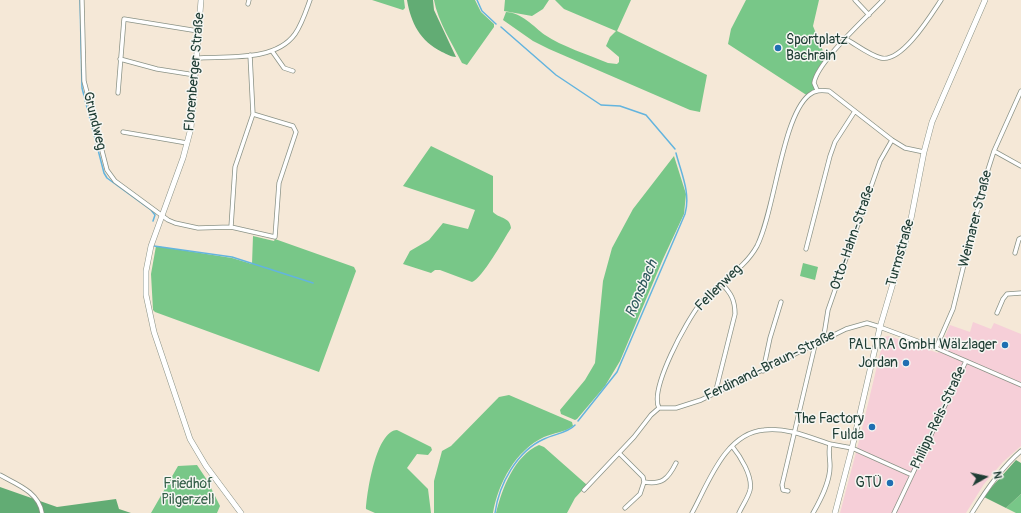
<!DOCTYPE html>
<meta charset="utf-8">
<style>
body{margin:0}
#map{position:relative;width:1021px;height:513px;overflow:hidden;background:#f5e8d7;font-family:Pangolin,sans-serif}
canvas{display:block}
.north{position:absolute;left:965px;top:457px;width:40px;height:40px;-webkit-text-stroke:3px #f6f6f2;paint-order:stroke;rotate:81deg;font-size:11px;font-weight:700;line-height:16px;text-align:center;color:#1f3d34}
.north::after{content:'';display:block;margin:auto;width:14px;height:18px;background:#1f3d34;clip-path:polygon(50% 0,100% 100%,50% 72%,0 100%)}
</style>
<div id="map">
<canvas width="1021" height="513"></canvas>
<div class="north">N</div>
</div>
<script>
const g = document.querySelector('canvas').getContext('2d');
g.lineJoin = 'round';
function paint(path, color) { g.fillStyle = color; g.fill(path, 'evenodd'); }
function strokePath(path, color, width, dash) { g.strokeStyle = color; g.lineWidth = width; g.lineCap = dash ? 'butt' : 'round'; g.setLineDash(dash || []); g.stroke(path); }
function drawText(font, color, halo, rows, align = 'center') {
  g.font = font + ' Pangolin,sans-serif'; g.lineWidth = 3; g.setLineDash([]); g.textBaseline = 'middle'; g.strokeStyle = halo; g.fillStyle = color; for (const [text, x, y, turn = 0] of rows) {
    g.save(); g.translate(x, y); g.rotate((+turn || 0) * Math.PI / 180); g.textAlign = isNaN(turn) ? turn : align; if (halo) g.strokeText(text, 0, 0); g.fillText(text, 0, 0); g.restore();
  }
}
paint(new Path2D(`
 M 973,322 L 991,329 L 994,323 L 1021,334 L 1021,446 L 1003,462 L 984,484 L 966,513 L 840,513 L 859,441 L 884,337 L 889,336 L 938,353 L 950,325 L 970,332 Z`), '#f6cfd8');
paint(new Path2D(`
 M 372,0 L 404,0 L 405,8 L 403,10 Z
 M 434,0 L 475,0 L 481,12 L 494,24 L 494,27 L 467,65 L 462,63 C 452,43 438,22 434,0 Z
 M 505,0 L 549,0 L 543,9 L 532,16 L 504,11 Z
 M 555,0 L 631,0 L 617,31 L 707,75 L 700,112 L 690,110 L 549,49 L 533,41 L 503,20 L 506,12 C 521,12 534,27 545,35 C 561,46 589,55 608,63 L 617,64 L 619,62 L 619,57 L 606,46 L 610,37 L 616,31 L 564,9 Z
 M 746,0 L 819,0 L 813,26 L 823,51 L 831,56 L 814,79 L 817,90 L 808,96 L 728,44 L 731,29 Z
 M 431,146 L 493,176 L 493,212 C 500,219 510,217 511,228 C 504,239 482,279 472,282 L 440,270 L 435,270 L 431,273 L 403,264 L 410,251 L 429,240 L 443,223 L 468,229 L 475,210 L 403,186 Z
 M 674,156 L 686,194 L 684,214 L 663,259 L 620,361 L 605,386 L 577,419 L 575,420 L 561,414 L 560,410 L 585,380 L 595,363 L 603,281 L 612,248 L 633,209 Z
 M 253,236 L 274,241 L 275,239 L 354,267 L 356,271 L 319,372 L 155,312 L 153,310 L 151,274 L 156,246 L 232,258 L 252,264 Z
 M 803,263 L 818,267 L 815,280 L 800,276 Z
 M 509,395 L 572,422 L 573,426 C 566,432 553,433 544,437 C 516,450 498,483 493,513 L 434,513 L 434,481 L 442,451 L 451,446 L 499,397 Z
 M 397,430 L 431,447 L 432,450 L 428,455 L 417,454 L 407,468 L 428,489 L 431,513 L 375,513 L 366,509 C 367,492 376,431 397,430 Z
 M 539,445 L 544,447 L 587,485 L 575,498 L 567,513 L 496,513 C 502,489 514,456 539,445 Z
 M 197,465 L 207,480 L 220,506 L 217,513 L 151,513 L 178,466 Z
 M 1021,494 L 1021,513 L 1016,513 L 1006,508 Z`), '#78c788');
paint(new Path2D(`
 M 407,0 L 433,0 L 434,10 L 456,57 C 451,57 447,54 442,52 C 420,41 411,23 407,0 Z
 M 1016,460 L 1021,463 L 1021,494 L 1006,508 L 984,497 L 990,489 Z
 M 0,487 L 57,507 L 116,499 L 119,509 L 131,513 L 0,513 Z`), '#62ac74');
strokePath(new Path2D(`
 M 80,0 L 82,88 L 104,173 L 107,178 L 151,210 L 155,215 L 153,221
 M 477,0 L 482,11 L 496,24
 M 501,27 L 556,75 L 601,105 L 620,106 L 646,115 L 675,149
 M 154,246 L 232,257 L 313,283
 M 578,421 L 617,372 L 685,214 C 691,193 681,173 676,153
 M 495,513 C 499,484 517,451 544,439 C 554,434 568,433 575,425`), '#63b4de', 1.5);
const street = new Path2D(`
 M 82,0 L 84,81 L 107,170 L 115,181 L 168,220 L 175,223 L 198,228 L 231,227 L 275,237 L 279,183 L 296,132 L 293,126 L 253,114
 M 855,0 L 869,15
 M 248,4 L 249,0
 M 846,39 C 857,45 869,55 881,58 C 902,63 931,15 941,0
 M 272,51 L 284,68 L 293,71
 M 196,58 C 227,56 275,62 295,34 C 302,24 306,11 310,0
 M 120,59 L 157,69 L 195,75
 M 817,90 L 814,83 C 817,62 867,17 883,0
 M 118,93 L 124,19 L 198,31
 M 123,132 L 187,143
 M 994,151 L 1021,166
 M 231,227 L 235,167 L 253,114 L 250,55
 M 806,249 L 830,156 L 835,142 L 855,111
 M 1015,253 L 1019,239 L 1021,238
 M 997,313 L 1003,299 L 1007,294 L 1021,293
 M 823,341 L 828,310 L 880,161 L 892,140
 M 936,348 L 953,309 L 985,179 L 994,151 L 1021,91
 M 763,371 L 770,338 L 781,302
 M 715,394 L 735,314 C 735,300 731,293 721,283
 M 659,408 C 649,389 687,320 700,304 C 717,283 744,270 757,246 C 775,210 782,117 809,95 C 815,90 821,90 829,91 L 892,140 L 905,148 L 924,152
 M 659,408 L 676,408 L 701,400 L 846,329 L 867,323 L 877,326 L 936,348 L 1021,385
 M 732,446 C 740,456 753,476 750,490 C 748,498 742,506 739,513
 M 619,453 L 643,477 L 644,482 C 662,485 668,479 676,463
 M 0,475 C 16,484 39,492 42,513
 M 584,490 L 634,437 L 651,415 L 659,408
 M 788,491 L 783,490 L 782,485 L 815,345
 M 625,508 L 640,494 L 644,482
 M 692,513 C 708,484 725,433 764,430 C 786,427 809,437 830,444
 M 813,513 C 821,499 830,482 830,466 C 830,458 828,452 830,444 L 852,448 L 912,475
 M 894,513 L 966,361
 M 972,513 C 986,490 1001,468 1021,451`);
const secondary = new Path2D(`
 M 201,0 L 191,128 L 183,158 L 151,246 L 146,271 L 146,295 L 154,332 L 190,439 L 206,466 L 241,513
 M 835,513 L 852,448 L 880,327 L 909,229 L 924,152 L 932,122 L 985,0`);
strokePath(street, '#8a9286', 5);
strokePath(secondary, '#8a9286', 6);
strokePath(street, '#fff', 3.5);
strokePath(secondary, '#fff', 5);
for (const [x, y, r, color] of [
 [778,48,4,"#1f6fb2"],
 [1005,345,4,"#1f6fb2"],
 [906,363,4,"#1f6fb2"],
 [872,427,4,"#1f6fb2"],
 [890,483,4,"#1f6fb2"]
]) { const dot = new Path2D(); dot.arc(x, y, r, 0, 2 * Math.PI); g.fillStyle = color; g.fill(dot); strokePath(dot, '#f6f6f2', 1.5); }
drawText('14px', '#1f3d34', '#f6f6f2', [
 ["Sportplatz",786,40,"left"],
 ["Bachrain",786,56,"left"],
 ["PALTRA GmbH Wälzlager",997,345],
 ["Jordan",898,363],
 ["The Factory",864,419],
 ["Fulda",864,435],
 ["GTÜ",882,483]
], 'right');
drawText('14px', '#1f3d34', '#f6f6f2', [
 ["Florenberger Straße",195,72,-85],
 ["Grundweg",94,121,76],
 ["Weimarer Straße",976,219,-76],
 ["Otto-Hahn-Straße",853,238,-71],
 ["Turmstraße",901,253,-74],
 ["Fellenweg",719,288,-45],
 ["Ferdinand-Braun-Straße",770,366,-26],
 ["Philipp-Reis-Straße",939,418,-65]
]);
drawText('14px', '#356049', '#f6f6f2', [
 ["Friedhof",188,484],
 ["Pilgerzell",188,500]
]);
drawText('italic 15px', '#305b5e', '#f6f6f2', [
 ["Ronsbach",642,289,-67]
]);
</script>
